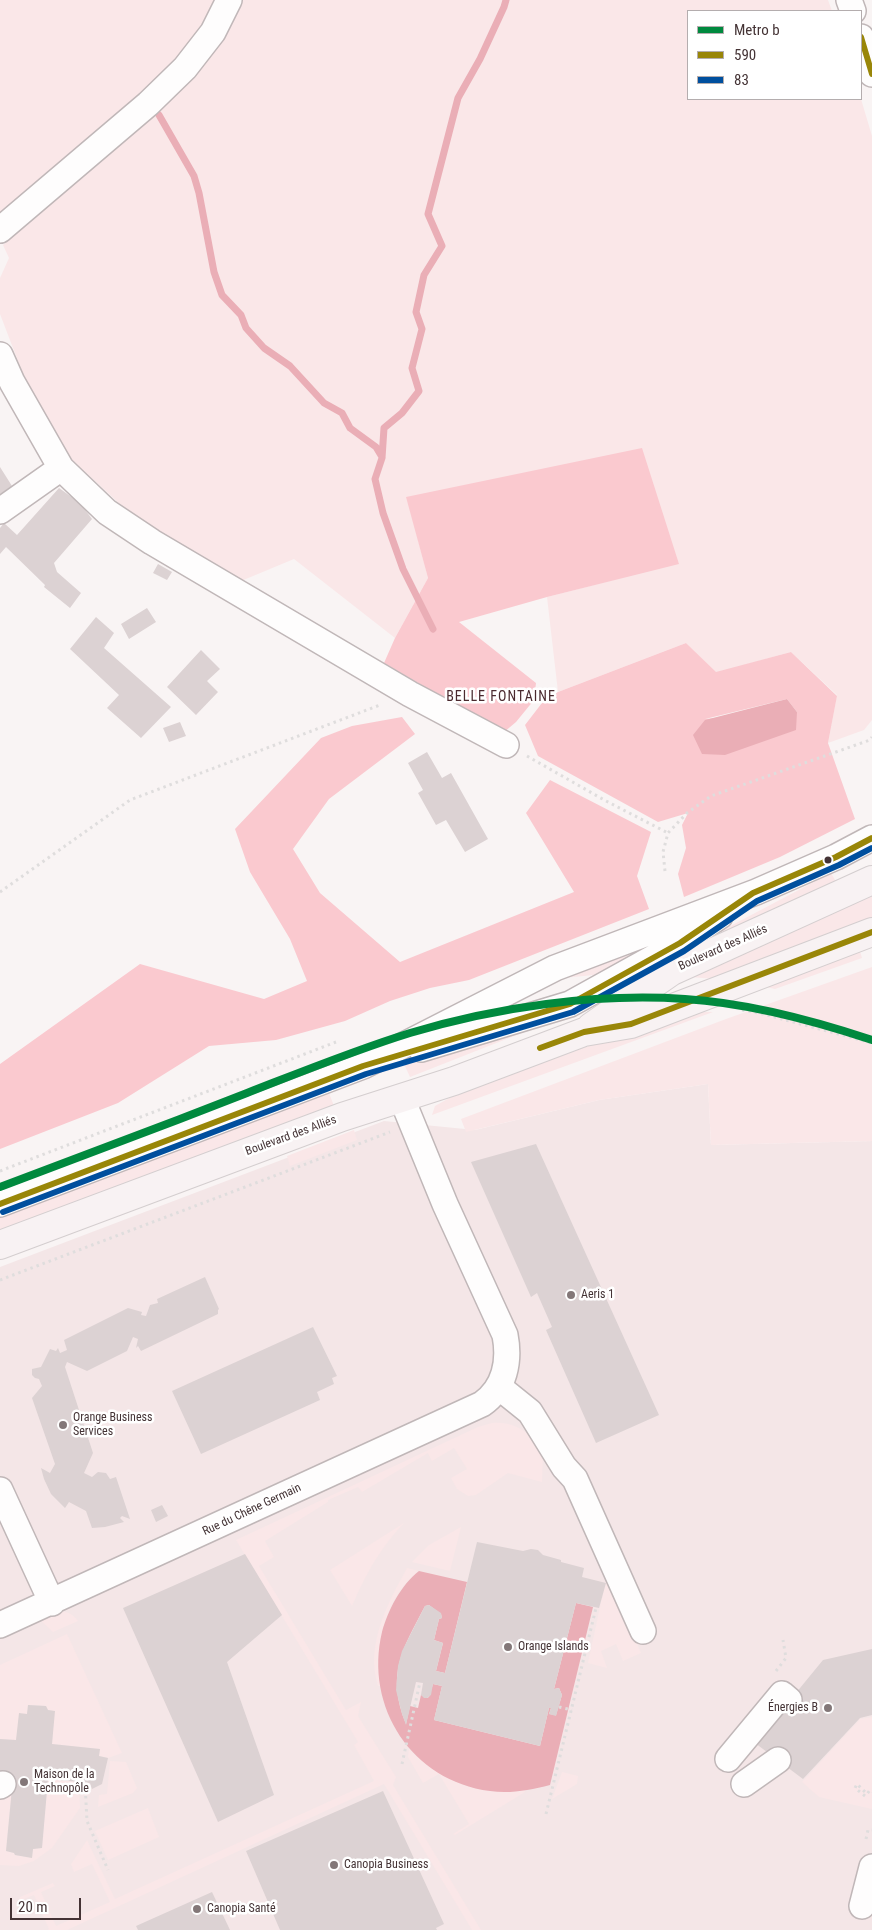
<!DOCTYPE html>
<meta charset="utf-8">
<style>
body{margin:0}
#map{position:relative;width:872px;height:1930px;overflow:hidden;background:#f9f4f4;font-family:"Roboto Condensed",sans-serif}
canvas{display:block}
.legend{position:absolute;left:687px;top:10px;width:175px;height:90px;box-sizing:border-box;background:#fff;border:1px solid #b4adae;margin:0;padding:6px 9px;list-style:none;font-size:15px;color:#443335}
.legend li{display:flex;align-items:center;gap:10px;height:25px}
.legend b{width:25px;border:1px solid #b4adae}
.scale{position:absolute;left:10px;top:1898px;width:71px;height:22px;box-sizing:border-box;border:2px solid #443335;border-top:0;padding-left:6px;font-size:15px;line-height:18px;white-space:nowrap;color:#443335;-webkit-text-stroke:4px #fff;paint-order:stroke}
</style>
<div id="map">
<canvas width="872" height="1930"></canvas>
<ul class="legend">
<li><b style="height:6px;background:#00893e"></b>Metro b</li>
<li><b style="height:6px;background:#998608"></b>590</li>
<li><b style="height:6px;background:#004f9e"></b>83</li>
</ul>
<div class="scale">20 m</div>
</div>
<script>
const g = document.querySelector('canvas').getContext('2d');
g.lineJoin = 'round';
function paint(path, color) { g.fillStyle = color; g.fill(path, 'evenodd'); }
function strokePath(path, color, width, dash) { g.strokeStyle = color; g.lineWidth = width; g.lineCap = dash ? 'butt' : 'round'; g.setLineDash(dash || []); g.stroke(path); }
function drawText(font, color, halo, rows, align = 'center') {
  g.font = font + ' "Roboto Condensed",sans-serif'; g.lineWidth = 5; g.setLineDash([]); g.textBaseline = 'middle'; g.strokeStyle = halo; g.fillStyle = color; for (const [text, x, y, turn = 0] of rows) {
    g.save(); g.translate(x, y); g.rotate((+turn || 0) * Math.PI / 180); g.textAlign = isNaN(turn) ? turn : align; if (halo) g.strokeText(text, 0, 0); g.fillText(text, 0, 0); g.restore();
  }
}
paint(new Path2D(`
 M 708,1084 L 711,1145 L 872,1141 L 872,1930 L 0,1930 L 0,1267 L 384,1121 L 475,1130 L 599,1100 Z`), '#f4e6e7');
paint(new Path2D(`
 M 0,0 L 828,0 L 832,11 L 688,11 L 688,99 L 861,99 L 872,136 L 872,720 L 864,730 L 828,743 L 837,695 L 791,652 L 716,673 L 686,643 L 558,692 L 547,597 L 679,563 L 407,497 L 428,578 L 395,638 L 294,559 L 241,581 L 135,518 L 70,458 L 26,382 L 0,314 L 0,278 L 9,258 L 3,245 L 11,238 L 0,221 Z
 M 831,873 L 839,887 L 712,946 L 698,943 Z
 M 872,891 L 872,919 L 728,980 L 677,976 Z
 M 653,939 L 657,946 L 594,975 L 552,979 Z
 M 859,948 L 862,958 L 775,989 L 753,984 Z
 M 872,967 L 872,1141 L 711,1145 L 708,1084 L 599,1100 L 466,1132 L 461,1119 L 726,1019 Z
 M 682,1011 L 713,1012 L 432,1115 L 435,1106 L 451,1097 Z
 M 575,1012 L 410,1077 L 404,1064 L 463,1043 Z
 M 329,1093 L 334,1106 L 0,1233 L 0,1218 Z
 M 354,1130 L 357,1140 L 290,1166 L 287,1156 Z
 M 492,1423 C 516,1421 529,1433 543,1450 L 542,1482 L 508,1473 L 476,1495 L 468,1496 L 457,1489 L 451,1478 L 467,1469 L 454,1448 L 432,1461 L 428,1453 L 362,1492 L 358,1487 L 328,1500 L 328,1502 L 265,1541 L 274,1557 L 259,1566 L 346,1710 L 361,1702 L 358,1716 L 396,1777 L 393,1785 L 481,1930 L 472,1930 L 384,1784 L 67,1930 L 48,1930 L 49,1929 L 34,1895 L 19,1901 L 20,1897 L 53,1883 L 55,1886 L 41,1892 L 56,1926 L 110,1902 L 92,1864 L 74,1872 L 71,1864 L 87,1840 L 115,1899 L 374,1781 L 354,1745 L 358,1742 L 236,1540 L 478,1427 Z
 M 404,1523 C 379,1550 367,1572 352,1606 L 330,1570 Z
 M 461,1527 L 450,1571 L 412,1562 L 429,1545 Z
 M 407,1568 L 419,1571 C 386,1596 374,1646 380,1686 L 378,1686 C 365,1644 388,1603 407,1568 Z
 M 607,1574 L 641,1653 L 623,1661 L 616,1644 L 601,1651 L 607,1668 L 588,1663 Z
 M 60,1611 C 68,1612 73,1614 78,1621 L 53,1632 L 39,1619 Z
 M 67,1634 L 122,1753 L 108,1758 L 99,1756 L 100,1749 L 52,1744 L 54,1711 L 48,1710 L 46,1706 L 28,1705 L 27,1714 L 16,1740 L 0,1739 L 0,1665 Z
 M 872,1717 L 872,1809 L 819,1797 L 802,1782 L 860,1719 Z
 M 409,1749 C 442,1781 478,1796 524,1790 L 525,1792 L 455,1835 L 453,1834 L 469,1824 L 439,1774 L 423,1783 L 408,1757 Z
 M 110,1761 L 126,1762 L 137,1788 L 133,1793 L 98,1807 L 99,1795 L 107,1794 Z
 M 562,1772 L 578,1776 L 577,1784 L 552,1799 Z
 M 48,1779 L 79,1782 L 80,1808 L 52,1848 L 34,1861 L 19,1866 L 0,1865 L 0,1794 L 12,1788 L 6,1851 L 14,1853 L 15,1855 L 32,1858 L 33,1849 L 42,1848 Z
 M 148,1808 L 159,1837 L 108,1860 L 95,1831 Z`), '#fae7e8');
paint(new Path2D(`
 M 642,448 L 679,564 L 547,597 L 459,622 L 536,683 L 534,700 L 516,722 L 503,733 L 384,663 L 395,638 L 428,578 L 406,497 Z
 M 686,643 L 716,672 L 791,652 L 837,696 L 828,743 L 855,819 L 780,857 L 684,897 L 678,874 L 686,848 L 682,825 L 688,813 L 658,822 L 538,756 L 525,725 L 545,699 L 558,692 ZM 787,699 L 797,712 L 705,719 Z
 M 402,717 L 415,734 L 329,799 L 293,849 L 320,893 L 400,962 L 574,892 L 526,813 L 550,780 L 651,832 L 637,876 L 649,909 L 469,980 L 430,988 L 390,1001 L 345,1021 L 276,1040 L 209,1046 L 118,1103 L 0,1149 L 0,1064 L 140,964 L 264,999 L 307,981 L 290,939 L 250,872 L 235,829 L 321,738 L 352,726 Z`), '#fac9cf');
paint(new Path2D(`
 M 787,699 L 797,712 L 796,730 L 725,755 L 702,754 L 693,735 L 705,720 Z
 M 419,1571 L 467,1582 L 445,1673 L 436,1671 L 443,1643 L 434,1640 L 439,1619 L 442,1618 L 441,1614 L 429,1605 L 425,1606 C 402,1650 386,1674 406,1724 L 410,1706 L 418,1708 L 421,1695 L 427,1698 L 429,1697 L 433,1684 L 442,1686 L 434,1720 L 540,1746 L 549,1708 L 551,1708 L 549,1714 L 556,1715 L 562,1695 L 559,1688 L 554,1689 L 576,1603 L 593,1607 L 550,1785 C 530,1790 510,1794 490,1791 C 412,1781 364,1707 382,1632 C 388,1610 401,1585 419,1571 Z`), '#eaaeb6');
strokePath(new Path2D(`
 M 159,115 L 194,176 L 199,193 L 214,272 L 222,295 L 241,315 L 246,328 L 264,348 L 290,366 L 324,403 L 342,413 L 350,428 L 376,447 L 382,457
 M 433,629 L 403,569 L 383,513 L 375,479 L 382,458 L 384,428 L 402,413 L 419,391 L 412,368 L 422,329 L 416,312 L 424,275 L 442,246 L 428,214 L 458,98 L 480,59 L 504,7 L 506,0`), '#eaaeb6', 7);
paint(new Path2D(`
 M 0,467 L 12,486 L 0,494 Z
 M 59,488 L 80,503 L 92,519 L 54,563 L 57,572 L 81,593 L 70,608 L 44,587 L 45,585 L 6,547 L 0,554 L 0,528 L 4,523 L 17,535 Z
 M 158,564 L 172,572 L 167,580 L 153,573 Z
 M 147,608 L 156,622 L 129,639 L 121,624 Z
 M 96,617 L 114,633 L 104,648 L 171,707 L 141,738 L 107,708 L 119,695 L 70,649 Z
 M 201,650 L 220,669 L 207,681 L 218,692 L 196,715 L 167,687 Z
 M 180,722 L 186,736 L 169,742 L 163,728 Z
 M 427,752 L 442,778 L 451,773 L 488,839 L 465,852 L 446,820 L 436,825 L 418,793 L 423,790 L 408,763 Z
 M 536,1144 L 659,1415 L 596,1443 L 546,1330 L 552,1327 L 537,1293 L 531,1297 L 471,1162 Z
 M 205,1277 L 219,1309 L 218,1310 L 218,1314 L 141,1351 L 138,1346 L 136,1348 L 138,1339 L 133,1337 L 127,1351 L 87,1371 L 67,1362 L 65,1367 L 93,1453 L 84,1473 L 92,1477 L 98,1472 L 106,1473 L 110,1479 L 116,1477 L 130,1519 L 122,1516 L 120,1518 L 124,1522 L 105,1527 L 92,1528 L 86,1511 L 69,1502 L 65,1508 L 51,1494 L 44,1479 L 41,1468 L 50,1473 L 55,1464 L 32,1398 L 42,1386 L 39,1379 L 35,1378 L 32,1375 L 32,1369 L 41,1367 L 50,1349 L 56,1351 L 58,1348 L 60,1353 L 67,1350 L 64,1340 L 128,1308 L 142,1312 L 141,1315 L 146,1316 L 150,1305 L 158,1303 L 157,1299 Z
 M 313,1327 L 337,1376 L 332,1378 L 334,1384 L 317,1392 L 320,1400 L 201,1454 L 172,1391 Z
 M 162,1505 L 168,1516 L 156,1522 L 151,1510 Z
 M 477,1542 L 523,1551 L 531,1549 L 538,1550 L 543,1555 L 561,1560 L 561,1562 L 584,1568 L 582,1577 L 606,1583 L 599,1608 L 576,1603 L 554,1689 L 559,1688 L 562,1695 L 556,1716 L 549,1714 L 551,1708 L 549,1708 L 540,1746 L 434,1720 L 442,1686 L 433,1684 L 431,1695 L 427,1698 L 424,1698 L 421,1695 L 423,1683 L 416,1682 L 406,1725 L 402,1714 L 396,1690 L 398,1666 L 402,1651 L 425,1606 L 429,1605 L 441,1613 L 442,1618 L 439,1619 L 434,1640 L 443,1643 L 436,1671 L 445,1673 Z
 M 245,1554 L 282,1615 L 227,1662 L 274,1795 L 218,1822 L 123,1608 Z
 M 872,1649 L 872,1715 L 860,1718 L 803,1779 L 755,1743 L 823,1660 Z
 M 28,1705 L 46,1706 L 48,1710 L 55,1711 L 52,1744 L 100,1749 L 99,1756 L 108,1758 L 102,1784 L 92,1789 L 90,1783 L 48,1779 L 42,1848 L 33,1849 L 32,1858 L 15,1855 L 14,1853 L 6,1851 L 12,1788 L 0,1775 L 0,1739 L 16,1740 L 19,1713 L 27,1714 Z
 M 383,1791 L 444,1924 L 436,1928 L 437,1930 L 280,1930 L 246,1851 Z
 M 212,1892 L 230,1930 L 138,1930 L 136,1926 Z`), '#dcd2d3');
const minor = new Path2D(`
 M 849,0 L 853,11
 M 861,37 L 872,74
 M 0,230 L 148,104 L 185,68 L 213,32 L 229,0
 M 0,355 L 12,382 L 61,468 L 107,512 L 152,542 L 410,694 L 506,745
 M 0,511 L 61,468
 M 421,1049 L 570,1004 L 680,943 L 720,916
 M 0,1204 L 363,1066 L 555,968 L 756,892 L 836,857 L 872,838
 M 499,1387 L 530,1412 L 564,1467 L 575,1479 L 643,1631
 M 0,1490 L 52,1603
 M 0,1625 L 482,1404 C 505,1388 510,1361 505,1335 L 445,1204 L 402,1099
 M 728,1759 L 782,1694 L 789,1700
 M 744,1784 L 778,1760
 M 0,1786 L 3,1784
 M 862,1906 L 872,1867`);
const major = new Path2D(`
 M 591,1027 L 672,971 L 872,880
 M 0,1245 L 342,1117 L 454,1081 L 584,1032 L 631,1024 L 872,932`);
strokePath(minor, '#c0b7b8', 28);
strokePath(major, '#d4cecf', 30);
strokePath(new Path2D(`
 M 527,756 L 606,801 L 668,833
 M 665,871 L 663,852 L 668,833 L 687,813 L 711,796 L 870,740 L 872,737
 M 0,892 L 130,800 L 380,705
 M 742,1010 L 759,1013 L 872,1043
 M 0,1171 L 336,1042
 M 0,1280 L 390,1132
 M 776,1671 L 786,1658 L 783,1640
 M 559,1707 L 572,1710
 M 402,1764 L 420,1682
 M 85,1783 L 87,1821 L 108,1870
 M 865,1796 L 855,1788 L 857,1784 L 867,1794 L 870,1790 L 872,1792
 M 546,1814 L 596,1608
 M 866,1839 L 868,1830 L 872,1830`), '#dfdddd', 3, [2.5, 4]);
strokePath(minor, '#fefdfd', 25);
strokePath(major, '#f8f2f3', 28);
strokePath(new Path2D(`
 M 861,37 L 872,74
 M 540,1048 L 584,1032 L 631,1024 L 872,932
 M 0,1204 L 363,1066 L 570,1004 L 680,943 L 753,893 L 836,857 L 872,838`), '#998608', 6);
strokePath(new Path2D(`
 M 3,1212 L 366,1074 L 573,1012 L 684,951 L 757,901 L 839,865 L 872,848`), '#004f9e', 6);
strokePath(new Path2D(`
 M 0,1187 C 83,1156 165,1125 247,1093 C 301,1072 355,1050 410,1033 C 497,1007 595,993 685,999 C 749,1003 812,1020 872,1040`), '#00893e', 8);
for (const [x, y, r, color] of [
 [828,860,4.5,"#443335"],
 [571,1295,5,"#837778"],
 [63,1425,5,"#837778"],
 [508,1647,5,"#837778"],
 [828,1708,5,"#837778"],
 [24,1782,5,"#837778"],
 [334,1865,5,"#837778"],
 [197,1909,5,"#837778"]
]) { const dot = new Path2D(); dot.arc(x, y, r, 0, 2 * Math.PI); g.fillStyle = color; g.fill(dot); strokePath(dot, '#fff', 2); }
drawText('12px', '#443335', '#fff', [
 ["Boulevard des Alliés",723,948,-24],
 ["Boulevard des Alliés",291,1136,-20],
 ["Rue du Chêne Germain",252,1510,-25]
]);
drawText('12px', '#443335', '#fff', [
 ["Aeris 1",581,1295],
 ["Orange Business",73,1418],
 ["Services",73,1432],
 ["Orange Islands",518,1647],
 ["Énergies B",818,1708,"right"],
 ["Maison de la",34,1775],
 ["Technopôle",34,1789],
 ["Canopia Business",344,1865],
 ["Canopia Santé",207,1909]
], 'left');
g.letterSpacing = '1px';
drawText('14px', '#4a292e', '#fff', [
 ["BELLE FONTAINE",501,697]
]);
g.letterSpacing = '0px';
</script>
